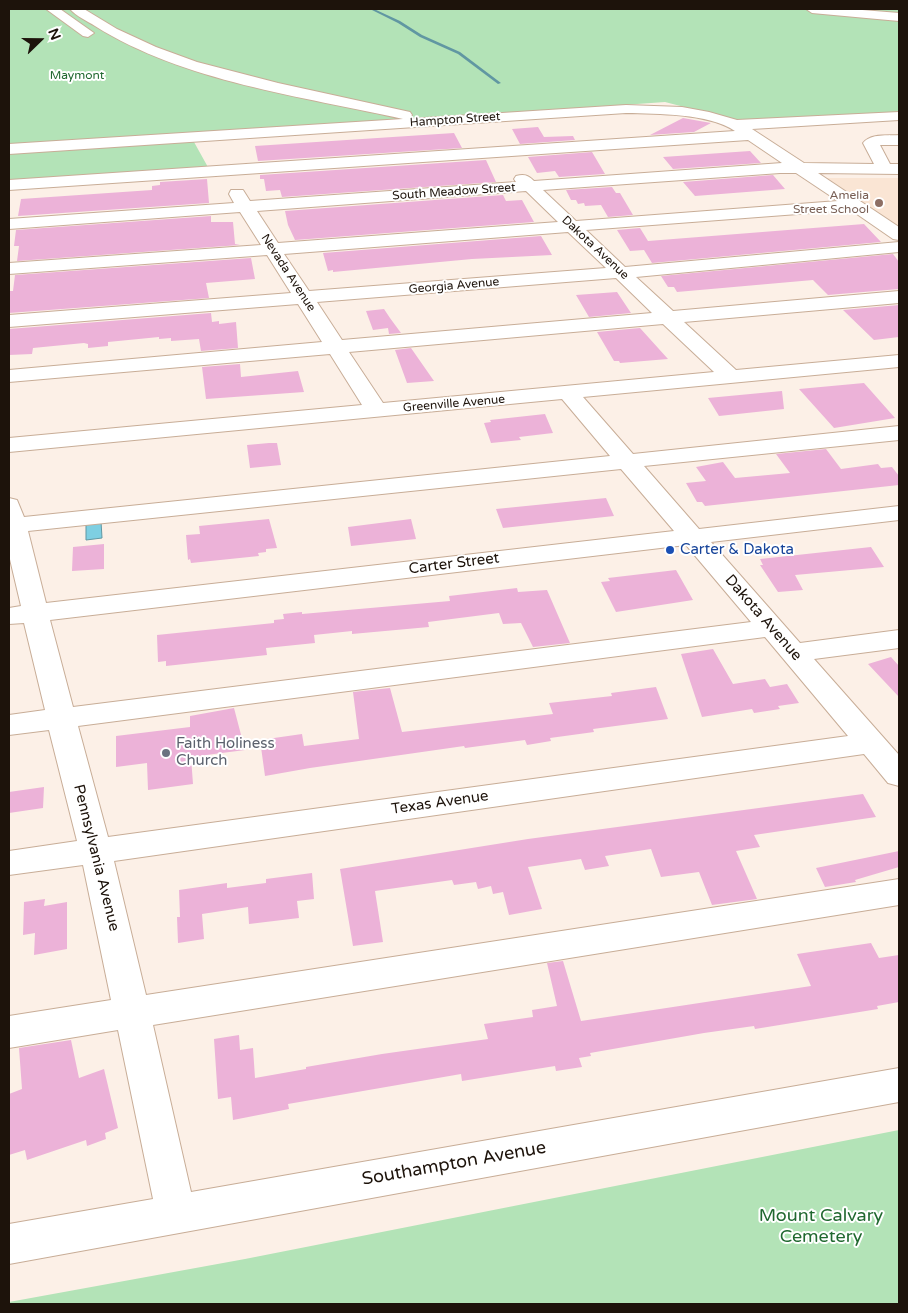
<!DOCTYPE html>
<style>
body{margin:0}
#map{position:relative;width:908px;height:1313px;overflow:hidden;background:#fcf0e7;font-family:"Varela Round",sans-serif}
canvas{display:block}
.frame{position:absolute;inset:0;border:10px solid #1d130b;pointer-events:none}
.north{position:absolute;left:15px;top:15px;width:50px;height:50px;-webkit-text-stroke:4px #fff;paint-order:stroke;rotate:68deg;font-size:14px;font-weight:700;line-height:20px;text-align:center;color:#1d130b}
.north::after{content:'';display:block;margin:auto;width:18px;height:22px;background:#1d130b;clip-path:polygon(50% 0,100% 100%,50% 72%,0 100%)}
</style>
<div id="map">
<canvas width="908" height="1313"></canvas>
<div class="frame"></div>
<div class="north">N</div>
</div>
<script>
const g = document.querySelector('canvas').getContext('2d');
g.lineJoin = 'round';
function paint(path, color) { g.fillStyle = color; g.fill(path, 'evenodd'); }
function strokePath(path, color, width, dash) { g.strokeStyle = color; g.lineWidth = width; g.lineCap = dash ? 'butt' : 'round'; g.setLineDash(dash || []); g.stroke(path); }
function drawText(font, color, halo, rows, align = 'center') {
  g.font = font + ' "Varela Round",sans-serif'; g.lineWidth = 4; g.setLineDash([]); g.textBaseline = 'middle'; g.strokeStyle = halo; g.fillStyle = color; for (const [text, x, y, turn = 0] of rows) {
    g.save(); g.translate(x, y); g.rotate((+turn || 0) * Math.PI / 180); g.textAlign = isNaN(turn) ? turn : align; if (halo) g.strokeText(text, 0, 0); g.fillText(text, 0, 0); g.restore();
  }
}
paint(new Path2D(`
 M 820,178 L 899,178 L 899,229 Z`), '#fae5d4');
paint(new Path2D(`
 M 9,9 L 899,9 L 899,116 L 750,124 L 665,102 L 9,149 Z
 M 185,140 L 194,142 L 209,169 L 9,182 L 9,151 Z
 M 899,1130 L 899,1304 L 9,1304 L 9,1302 L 245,1259 Z`), '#b3e3b7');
const water = new Path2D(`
 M 101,521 L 102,538 L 86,540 L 86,523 Z`);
paint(water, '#7ecfe2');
strokePath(water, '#6197a2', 1);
paint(new Path2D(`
 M 370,9 L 374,9 L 400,21 L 422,35 L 460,52 L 501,83 L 498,84 L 458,54 L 420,37 L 398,23 Z`), '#6197a2');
paint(new Path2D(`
 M 683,118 L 711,123 L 694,132 L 650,135 Z
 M 538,127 L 544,137 L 573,136 L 575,140 L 520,144 L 512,129 Z
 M 454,133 L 462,148 L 258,161 L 255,146 Z
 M 750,151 L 761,163 L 673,169 L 663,157 Z
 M 592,152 L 605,174 L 559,177 L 555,171 L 537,173 L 528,157 Z
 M 486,160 L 496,182 L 282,197 L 280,190 L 266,191 L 264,179 L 260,179 L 260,175 Z
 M 773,175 L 785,189 L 695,196 L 683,182 Z
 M 207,179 L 209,203 L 18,216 L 21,199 L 152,190 L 152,186 L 160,185 L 160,182 Z
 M 612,187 L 616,193 L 620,193 L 633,215 L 608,217 L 601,205 L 585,206 L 584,203 L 578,204 L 576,200 L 571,200 L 566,190 Z
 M 503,195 L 506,201 L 522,200 L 534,222 L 295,240 L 288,225 L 285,211 Z
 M 211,216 L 211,222 L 233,222 L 235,244 L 240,245 L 17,261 L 19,246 L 14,246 L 16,230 Z
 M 864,224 L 881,242 L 652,263 L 644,250 L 630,251 L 617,230 L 640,228 L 648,241 Z
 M 541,236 L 552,255 L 472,259 L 333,272 L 333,270 L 328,271 L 323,253 Z
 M 893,254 L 899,262 L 899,289 L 828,295 L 813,280 L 677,292 L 674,287 L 668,287 L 661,276 Z
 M 251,258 L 255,279 L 206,283 L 209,298 L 9,313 L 9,291 L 13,291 L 15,275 Z
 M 617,292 L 631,313 L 589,317 L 576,295 Z
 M 899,305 L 899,337 L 874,340 L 843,310 Z
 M 384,309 L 390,318 L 401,333 L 389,334 L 388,328 L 373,330 L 366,311 Z
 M 211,313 L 212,322 L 219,321 L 219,324 L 236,322 L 238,348 L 201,351 L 199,339 L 171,341 L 171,338 L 159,339 L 159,337 L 108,342 L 108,346 L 88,348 L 88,344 L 84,343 L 33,348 L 32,354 L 9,355 L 9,329 Z
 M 640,328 L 668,359 L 620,363 L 619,361 L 614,361 L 597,332 Z
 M 411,348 L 434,381 L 407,383 L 395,350 Z
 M 240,364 L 241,377 L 298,371 L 304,392 L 206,399 L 202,367 Z
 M 864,383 L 895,418 L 834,428 L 799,389 Z
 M 782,391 L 784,409 L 719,416 L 708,398 Z
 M 545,414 L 553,433 L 519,437 L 521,440 L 491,443 L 484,423 L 491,422 L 490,420 Z
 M 269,443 L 277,443 L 281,465 L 250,468 L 247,445 Z
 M 826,449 L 841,469 L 878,464 L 881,468 L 892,467 L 899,476 L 899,485 L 705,506 L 702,502 L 697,502 L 686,483 L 706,481 L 696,467 L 723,462 L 735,478 L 790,473 L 776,454 Z
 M 606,498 L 614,516 L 503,528 L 496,509 Z
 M 269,519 L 277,548 L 266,549 L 266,552 L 258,553 L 259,556 L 191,563 L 190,559 L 188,560 L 186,535 L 200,534 L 199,526 Z
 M 411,519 L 416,539 L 351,546 L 348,527 Z
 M 104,544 L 104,569 L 72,571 L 73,547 Z
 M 871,547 L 884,567 L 795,575 L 803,590 L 778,592 L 760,565 L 763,565 L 760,559 Z
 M 676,570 L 693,600 L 616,612 L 601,582 L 610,581 L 608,578 Z
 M 517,588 L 518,592 L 547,590 L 570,643 L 533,647 L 521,623 L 503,624 L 499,613 L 428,622 L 429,627 L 352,634 L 352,631 L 314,635 L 315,643 L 266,648 L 267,655 L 166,666 L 166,661 L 158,662 L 157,635 L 274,623 L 274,620 L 284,619 L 283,614 L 302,612 L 302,614 L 450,601 L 449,596 Z
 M 713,649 L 733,684 L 765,679 L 770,687 L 787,684 L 799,703 L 778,706 L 780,709 L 754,713 L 752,709 L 702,717 L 681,654 Z
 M 891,657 L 899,666 L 899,697 L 868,664 Z
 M 656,687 L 668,719 L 593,729 L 594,732 L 550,738 L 551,741 L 527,745 L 525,740 L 465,748 L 464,746 L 310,768 L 265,776 L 260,740 L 302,734 L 304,746 L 359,739 L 353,692 L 390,688 L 402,732 L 553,714 L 549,703 L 612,696 L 611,693 Z
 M 234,708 L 245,750 L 191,757 L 193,784 L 148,790 L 147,763 L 116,767 L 116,736 L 190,727 L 190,716 Z
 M 44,787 L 43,808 L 9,813 L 9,792 Z
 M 863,794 L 876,817 L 754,835 L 760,847 L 736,851 L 757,899 L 712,905 L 699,872 L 661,877 L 651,849 L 605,856 L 609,866 L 585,870 L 581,859 L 528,867 L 542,909 L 509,915 L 503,892 L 493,894 L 491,886 L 478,889 L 476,882 L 454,885 L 452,880 L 375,891 L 383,942 L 353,946 L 340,869 L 528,839 Z
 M 899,851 L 899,867 L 855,880 L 856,882 L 825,887 L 816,868 Z
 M 312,873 L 314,899 L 297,901 L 299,918 L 249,924 L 248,907 L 202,914 L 204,939 L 178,943 L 177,917 L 180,917 L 179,890 L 227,883 L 227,888 L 266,883 L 266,879 Z
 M 45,899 L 44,906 L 67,902 L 67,949 L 34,955 L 35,933 L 23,935 L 24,902 Z
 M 871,943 L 879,958 L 899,955 L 899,1002 L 877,1006 L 878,1009 L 755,1029 L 754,1026 L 704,1033 L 590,1053 L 591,1056 L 579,1058 L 582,1067 L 556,1071 L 555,1066 L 462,1081 L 461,1074 L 288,1104 L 289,1109 L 233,1120 L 231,1097 L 218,1099 L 214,1039 L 239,1035 L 240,1050 L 253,1048 L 255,1078 L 306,1069 L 306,1067 L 382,1054 L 488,1039 L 484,1024 L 533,1017 L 532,1010 L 557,1006 L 547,963 L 563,961 L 581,1021 L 811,986 L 797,954 Z
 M 71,1040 L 79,1078 L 104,1069 L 118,1128 L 105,1133 L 106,1139 L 87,1146 L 86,1140 L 27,1160 L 25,1150 L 9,1155 L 9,1094 L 22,1089 L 19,1048 Z`), '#ecb2d8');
const minor = new Path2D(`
 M 46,9 L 60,9 L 94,33 L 88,37 L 83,36 Z
 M 70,9 L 84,9 L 117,29 L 156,47 L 197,62 L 278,83 L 410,112 L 412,115 L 409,119 L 626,105 L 682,107 L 709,112 L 737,120 L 899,112 L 899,120 L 752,129 L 804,163 L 874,164 L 863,143 C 871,133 888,136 899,135 L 899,145 L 880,145 L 890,164 L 899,164 L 899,174 L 818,173 L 899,227 L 899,240 L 893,239 L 851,210 L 586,230 L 625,267 L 899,242 L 899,252 L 636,277 L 673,311 L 899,291 L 899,303 L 684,322 L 736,370 L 899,355 L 899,367 L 583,397 L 633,454 L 899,426 L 899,440 L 644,466 L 699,529 L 899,506 L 899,520 L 711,542 L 800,643 L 899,630 L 899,648 L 814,659 L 899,755 L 899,786 L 888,783 L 864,754 L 114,861 L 146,995 L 899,879 L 899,905 L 153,1025 L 191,1192 L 899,1068 L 899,1102 L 9,1264 L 9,1224 L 153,1199 L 118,1030 L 9,1048 L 9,1016 L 111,1000 L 83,865 L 9,875 L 9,851 L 77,841 L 49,730 L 9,735 L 9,715 L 45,710 L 24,623 L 9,624 L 9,608 L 21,606 L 9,555 L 9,498 L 17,500 L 24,517 L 610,456 L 562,399 L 9,452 L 9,438 L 362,405 L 330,354 L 9,382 L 9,370 L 322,342 L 298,304 L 9,327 L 9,315 L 291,293 L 267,255 L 9,274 L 9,263 L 261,245 L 240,212 L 9,229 L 9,219 L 234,203 L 229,194 L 231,190 L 243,190 L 250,201 L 516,182 L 514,179 L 516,176 C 524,174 528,175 534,181 L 782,163 L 748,140 L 9,190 L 9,180 L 735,131 C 708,113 658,114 626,113 L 9,154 L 9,144 L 403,119 C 301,96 184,82 95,26 C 87,21 76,16 70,9 ZM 780,173 L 796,173 L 838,201 L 576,221 L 543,190 ZM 526,191 L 558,222 L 278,243 L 257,211 ZM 568,232 L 606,268 L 309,291 L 284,254 ZM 616,278 L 652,313 L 342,340 L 317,302 ZM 663,324 L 714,372 L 383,403 L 349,352 ZM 621,469 L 674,531 L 46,603 L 28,531 ZM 686,545 L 751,622 L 73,707 L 50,620 ZM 765,637 L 848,736 L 108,837 L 78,726 Z
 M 806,9 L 850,9 L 899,13 L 899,21 L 812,13 Z`);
strokePath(minor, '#c8ad97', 2);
paint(minor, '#fff');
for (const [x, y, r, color] of [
 [879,203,5,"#8d6e63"],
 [670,550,5,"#1a4fb4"],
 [166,753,5,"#6b7280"]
]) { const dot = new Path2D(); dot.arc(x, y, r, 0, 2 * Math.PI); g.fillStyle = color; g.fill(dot); strokePath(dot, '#fff', 2); }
drawText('12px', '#20682f', '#fff', [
 ["Maymont",77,76]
]);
drawText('12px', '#1d130b', '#fff', [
 ["Hampton Street",455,120,-4],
 ["South Meadow Street",454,192,-4],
 ["Dakota Avenue",595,248,43],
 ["Nevada Avenue",288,273,57],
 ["Georgia Avenue",454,286,-5],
 ["Greenville Avenue",454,404,-5]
]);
drawText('12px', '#785e54', '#fff', [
 ["Amelia",869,196],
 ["Street School",869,210]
], 'right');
drawText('15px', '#164399', '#fff', [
 ["Carter & Dakota",680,550]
], 'left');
drawText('15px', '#1d130b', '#fff', [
 ["Carter Street",454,564,-7],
 ["Dakota Avenue",763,618,49],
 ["Texas Avenue",440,803,-8],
 ["Pennsylvania Avenue",96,858,76]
]);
drawText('15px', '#5b616d', '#fff', [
 ["Faith Holiness",176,744],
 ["Church",176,761]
], 'left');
drawText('18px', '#1d130b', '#fff', [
 ["Southampton Avenue",454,1164,-10]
]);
drawText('18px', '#20682f', '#fff', [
 ["Mount Calvary",821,1216],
 ["Cemetery",821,1237]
]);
</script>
